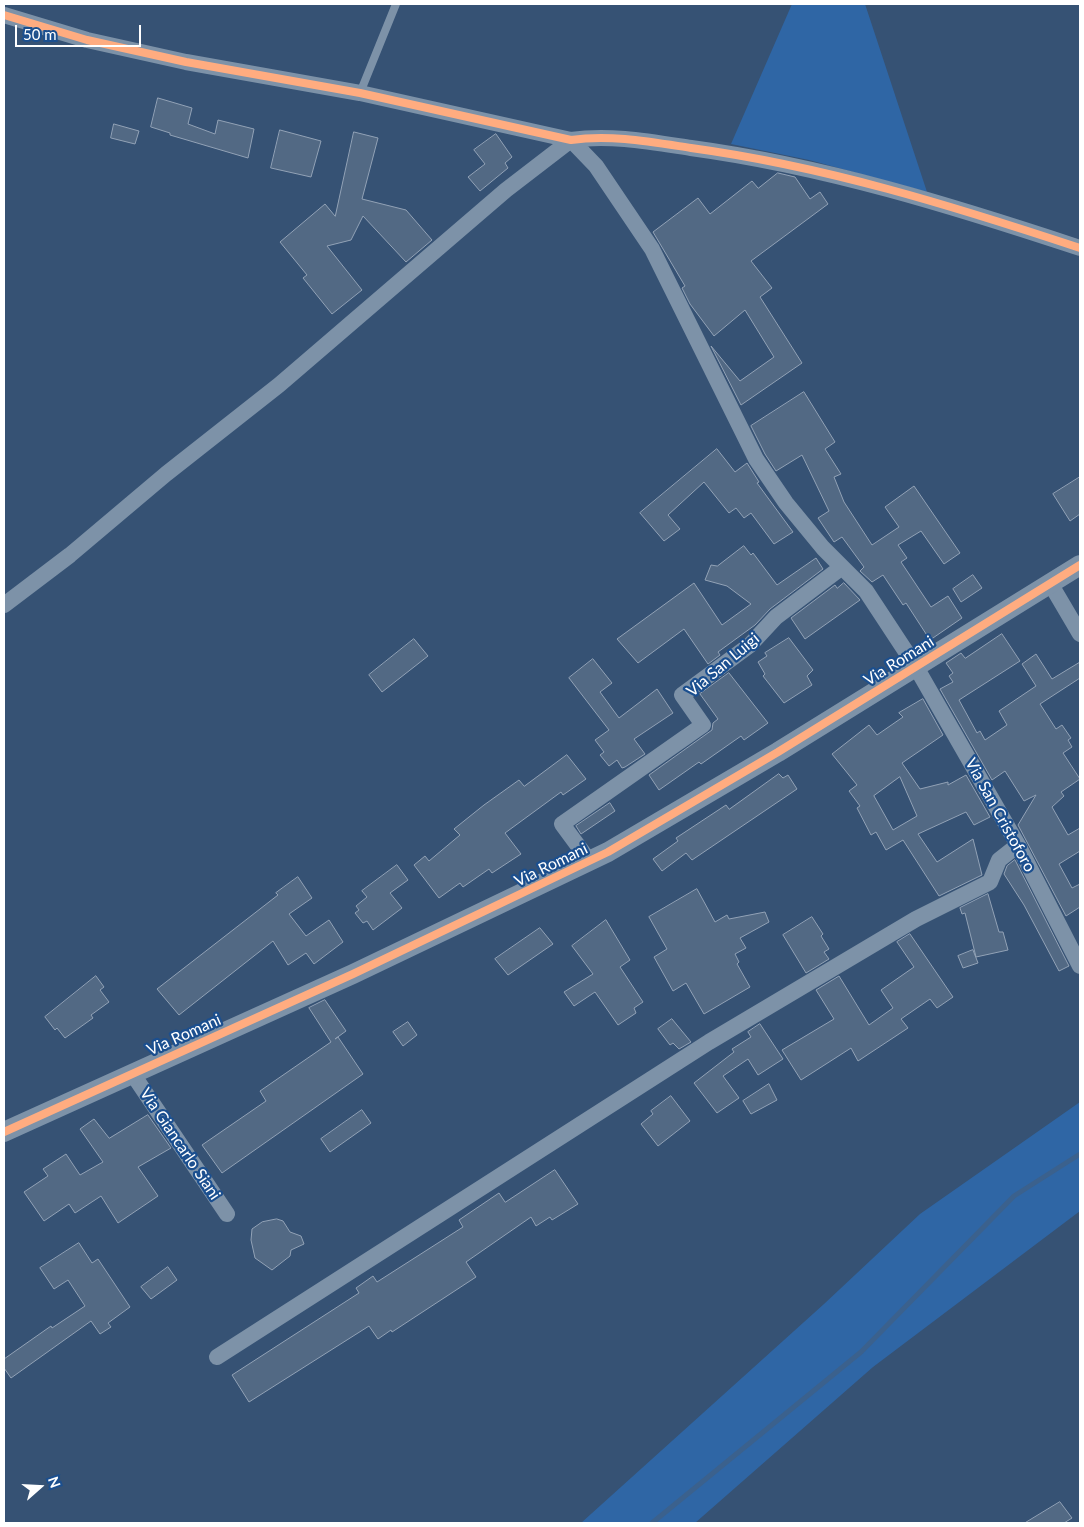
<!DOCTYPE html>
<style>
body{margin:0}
#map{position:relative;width:1084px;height:1527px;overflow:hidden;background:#365274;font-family:Lato,sans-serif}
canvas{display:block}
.frame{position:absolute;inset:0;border:5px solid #fff;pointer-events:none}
.north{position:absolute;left:15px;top:1462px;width:50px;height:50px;-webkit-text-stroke:4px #1b4f8f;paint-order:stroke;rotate:71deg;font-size:14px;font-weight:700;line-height:20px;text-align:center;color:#fff}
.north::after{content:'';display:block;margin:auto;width:18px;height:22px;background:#fff;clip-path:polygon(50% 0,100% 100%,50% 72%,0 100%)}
.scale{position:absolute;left:15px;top:25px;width:126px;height:22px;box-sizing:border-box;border:2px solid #fff;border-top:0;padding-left:6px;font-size:15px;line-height:18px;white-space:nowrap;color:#fff;-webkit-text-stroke:4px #1b4f8f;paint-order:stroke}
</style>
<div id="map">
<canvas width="1084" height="1527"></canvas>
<div class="frame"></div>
<div class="north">N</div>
<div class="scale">50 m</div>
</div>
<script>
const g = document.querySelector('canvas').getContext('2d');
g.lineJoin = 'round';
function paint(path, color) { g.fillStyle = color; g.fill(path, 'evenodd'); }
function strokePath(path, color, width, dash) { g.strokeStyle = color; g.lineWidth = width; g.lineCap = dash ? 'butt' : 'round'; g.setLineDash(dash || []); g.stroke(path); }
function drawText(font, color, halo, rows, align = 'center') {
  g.font = font + ' Lato,sans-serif'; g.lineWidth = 4.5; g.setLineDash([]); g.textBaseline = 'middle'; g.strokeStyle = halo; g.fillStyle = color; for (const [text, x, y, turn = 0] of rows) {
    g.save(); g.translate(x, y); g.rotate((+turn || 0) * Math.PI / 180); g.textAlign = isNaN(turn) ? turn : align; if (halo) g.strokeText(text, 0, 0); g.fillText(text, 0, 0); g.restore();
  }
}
paint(new Path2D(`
 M 792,4 L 865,4 L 927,192 L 809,160 L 731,144 Z
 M 1080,1102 L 1080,1211 L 873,1367 L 695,1523 L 581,1523 L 824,1304 L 920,1214 Z`), '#2f66a5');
strokePath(new Path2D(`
 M 652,1523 L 861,1352 L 1014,1196 L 1080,1154`), '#3b618d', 5);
const building = new Path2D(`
 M 158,98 L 192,108 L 188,124 L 215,134 L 218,120 L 254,129 L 248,158 L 170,135 L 170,133 L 151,127 Z
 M 114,124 L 139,131 L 135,144 L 111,138 Z
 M 280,130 L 321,141 L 311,177 L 271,168 Z
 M 354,132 L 378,138 L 362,199 L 406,210 L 432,240 L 406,262 L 363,216 L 351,240 L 327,246 L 362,290 L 332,314 L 303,278 L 307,275 L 280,242 L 325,204 L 335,216 Z
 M 496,134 L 512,157 L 505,163 L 508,168 L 480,191 L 468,177 L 485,164 L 474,150 Z
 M 778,173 L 795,177 L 810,199 L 820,192 L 828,204 L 751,261 L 772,288 L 760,297 L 802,363 L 741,405 L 711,346 L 740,381 L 774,357 L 745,310 L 714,336 L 690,304 L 682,288 L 685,286 L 653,232 L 698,198 L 710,214 L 752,181 L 758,188 Z
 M 804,392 L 835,442 L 825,449 L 841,474 L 834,477 L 844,502 L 872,545 L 899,527 L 885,507 L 914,486 L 960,553 L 944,564 L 921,531 L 898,545 L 907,558 L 901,562 L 931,607 L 948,596 L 962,618 L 930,640 L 906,603 L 903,605 L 883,575 L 872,582 L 860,571 L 864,567 L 842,537 L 834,542 L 818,518 L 829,511 L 802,455 L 776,471 L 765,454 L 751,426 Z
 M 717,449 L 735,472 L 747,463 L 759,482 L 757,483 L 793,532 L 774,544 L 751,513 L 744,518 L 736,508 L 729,513 L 704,482 L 668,515 L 680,529 L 664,541 L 640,513 Z
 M 1080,477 L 1080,514 L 1070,521 L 1053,494 Z
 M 744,546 L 751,555 L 753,553 L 777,585 L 816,558 L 823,569 L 770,609 L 755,625 L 718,652 L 720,655 L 708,664 L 684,629 L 638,663 L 617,639 L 694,583 L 722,625 L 751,604 L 727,586 L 705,580 L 711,565 L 717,566 Z
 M 973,575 L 982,588 L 961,602 L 953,589 Z
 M 844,583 L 860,600 L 805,639 L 791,618 L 835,585 L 837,588 Z
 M 1002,634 L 1020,661 L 959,700 L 977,733 L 980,731 L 985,740 L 1007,725 L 999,711 L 1036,686 L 1022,664 L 1036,654 L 1052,679 L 1080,662 L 1080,678 L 1040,704 L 1056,729 L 1062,725 L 1071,738 L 1068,740 L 1072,747 L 1063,753 L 1080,779 L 1061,792 L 1064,796 L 1052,807 L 1068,835 L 1080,828 L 1080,851 L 1059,864 L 1072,888 L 1080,884 L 1080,907 L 1066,916 L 1018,825 L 1036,795 L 1024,801 L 1005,771 L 992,780 L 940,689 L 953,682 L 949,676 L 953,673 L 946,663 L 961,653 L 965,658 Z
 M 789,638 L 813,670 L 807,676 L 812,685 L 784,703 L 763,676 L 765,674 L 758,662 L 767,656 L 765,653 Z
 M 414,639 L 428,656 L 382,692 L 369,675 Z
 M 593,659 L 612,683 L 600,692 L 619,718 L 657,689 L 673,713 L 634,739 L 645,754 L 625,767 L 622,768 L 617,760 L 609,766 L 600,755 L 604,752 L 595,740 L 609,730 L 569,678 Z
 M 729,673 L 768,723 L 744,740 L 741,736 L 701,764 L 699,762 L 659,790 L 649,775 L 712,730 L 713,723 L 718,719 L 700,694 Z
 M 923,699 L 943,735 L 902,763 L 920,789 L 948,782 L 948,785 L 966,775 L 990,817 L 974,825 L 966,812 L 918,834 L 937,862 L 973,839 L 982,875 L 939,896 L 903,840 L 886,850 L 876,832 L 871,835 L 857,808 L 860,806 L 849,791 L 857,785 L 832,754 L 869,725 L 877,735 L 903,717 L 899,713 ZM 900,777 L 917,816 L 893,830 L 874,796 Z
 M 567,755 L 586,779 L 563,795 L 561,792 L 505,833 L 521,854 L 492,873 L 489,869 L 463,887 L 460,883 L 439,898 L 414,865 L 425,856 L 429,861 L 460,835 L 454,829 L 484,805 L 519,780 L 524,786 Z
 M 779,774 L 783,778 L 788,775 L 797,789 L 692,860 L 686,853 L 662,871 L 653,859 L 678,841 L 676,838 L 726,805 L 729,809 Z
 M 610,803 L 615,811 L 581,834 L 576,826 Z
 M 1015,860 L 1069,966 L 1059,971 L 1024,905 L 1004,874 L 1007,866 Z
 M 397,865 L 408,880 L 390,893 L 402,908 L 373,930 L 367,921 L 363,923 L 355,913 L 359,910 L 356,906 L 367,897 L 362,891 Z
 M 298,877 L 312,898 L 289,914 L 306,936 L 329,920 L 343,942 L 314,964 L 306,953 L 288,965 L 273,941 L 179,1015 L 157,989 L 278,895 L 276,893 Z
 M 697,889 L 715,922 L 727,915 L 729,919 L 765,912 L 769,922 L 740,938 L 746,948 L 735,954 L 739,962 L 737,964 L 750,987 L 704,1014 L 686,983 L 673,991 L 654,957 L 667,949 L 649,917 Z
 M 988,894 L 999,932 L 1003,932 L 1008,950 L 976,957 L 965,913 L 962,914 L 960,908 Z
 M 812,917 L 823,934 L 821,936 L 829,949 L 824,952 L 829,959 L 806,973 L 783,935 Z
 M 606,920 L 630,960 L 620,967 L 643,1002 L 634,1008 L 636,1013 L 618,1025 L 595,992 L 574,1006 L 564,992 L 593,974 L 572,946 Z
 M 540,928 L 553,944 L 508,975 L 495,959 Z
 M 910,934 L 953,997 L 937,1008 L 930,999 L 901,1019 L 908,1028 L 858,1061 L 851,1048 L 801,1080 L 782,1050 L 834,1019 L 816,990 L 839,976 L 869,1025 L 893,1008 L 881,990 L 914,967 L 897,942 Z
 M 973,950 L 978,963 L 963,968 L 958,956 Z
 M 96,976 L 104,987 L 100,990 L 109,1002 L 91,1015 L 93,1018 L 65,1038 L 57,1028 L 55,1030 L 45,1017 Z
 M 325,1000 L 346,1031 L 335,1039 L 338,1037 L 363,1074 L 222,1173 L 202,1145 L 266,1101 L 260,1091 L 331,1042 L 309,1008 Z
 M 672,1019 L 691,1042 L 679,1049 L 673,1043 L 670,1045 L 658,1029 Z
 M 408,1022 L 417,1035 L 403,1046 L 393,1032 Z
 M 760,1024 L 783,1059 L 758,1075 L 748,1059 L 723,1076 L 739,1098 L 717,1113 L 694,1083 L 734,1052 L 732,1049 L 751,1037 L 748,1032 Z
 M 769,1084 L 777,1100 L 751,1114 L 743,1101 Z
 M 671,1096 L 690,1121 L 658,1146 L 641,1124 L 653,1114 L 651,1111 Z
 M 362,1110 L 371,1123 L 330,1152 L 321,1139 Z
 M 148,1115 L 171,1148 L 138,1167 L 158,1196 L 118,1223 L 101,1196 L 75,1213 L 69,1204 L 44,1221 L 24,1192 L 48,1176 L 43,1169 L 66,1154 L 80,1175 L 103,1162 L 80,1129 L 94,1119 L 109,1138 Z
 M 555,1170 L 578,1204 L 552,1220 L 550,1217 L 536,1226 L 531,1217 L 466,1262 L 476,1277 L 392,1332 L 391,1330 L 378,1339 L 369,1326 L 249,1402 L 232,1375 L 359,1293 L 356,1288 L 373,1276 L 377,1282 L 463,1227 L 459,1220 L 499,1193 L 505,1202 Z
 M 277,1219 L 283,1221 L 290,1232 L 301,1236 L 304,1244 L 291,1250 L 290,1256 L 272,1270 L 255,1258 L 251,1240 L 252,1229 L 262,1222 Z
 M 79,1243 L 92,1263 L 98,1259 L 130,1307 L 108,1323 L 111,1327 L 100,1334 L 91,1321 L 11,1378 L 4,1368 L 4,1359 L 51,1326 L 52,1328 L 85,1306 L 68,1280 L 54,1289 L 40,1268 Z
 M 168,1267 L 177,1280 L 151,1299 L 141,1287 Z
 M 1060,1502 L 1072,1518 L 1064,1523 L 1025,1523 Z`);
paint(building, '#526984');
strokePath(building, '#92a2b6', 1);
strokePath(new Path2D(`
 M 360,93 L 396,4`), '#7d92a8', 8);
strokePath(new Path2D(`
 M 4,15 L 87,40 L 186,62 L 360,93 L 571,140 C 610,134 652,142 691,148 C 824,166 953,206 1080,248
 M 571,140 L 596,166 L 652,249 L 756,459 L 786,503 L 823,548 L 866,591 L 916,667 L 1018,845 L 1080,966
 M 1050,583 L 1080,634
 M 4,605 L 70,555 L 166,474 L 279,385 L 506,190 L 571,140
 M 590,862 L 562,824 L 703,725 L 682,695 L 750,645 L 776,617 L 842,567
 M 132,1073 L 227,1214
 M 217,1357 L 709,1042 L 916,919 L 990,882 L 999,860 L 1018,845`), '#7d92a8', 16);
strokePath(new Path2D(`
 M 4,1132 L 353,974 L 608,852 L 778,752 L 1080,565`), '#7d92a8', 20);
strokePath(new Path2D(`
 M 4,15 L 87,40 L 186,62 L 360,93 L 571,140 C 610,134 652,142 691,148 C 824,166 953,206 1080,248
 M 4,1132 L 353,974 L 608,852 L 778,752 L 1080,565`), '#ffac80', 8);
drawText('16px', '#fff', '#1b4f8f', [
 ["Via Romani",899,661,-32],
 ["Via San Luigi",723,665,-40],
 ["Via San Cristoforo",1000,815,61],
 ["Via Romani",551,865,-26],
 ["Via Romani",184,1035,-24],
 ["Via Giancarlo Siani",180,1144,56]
]);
</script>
